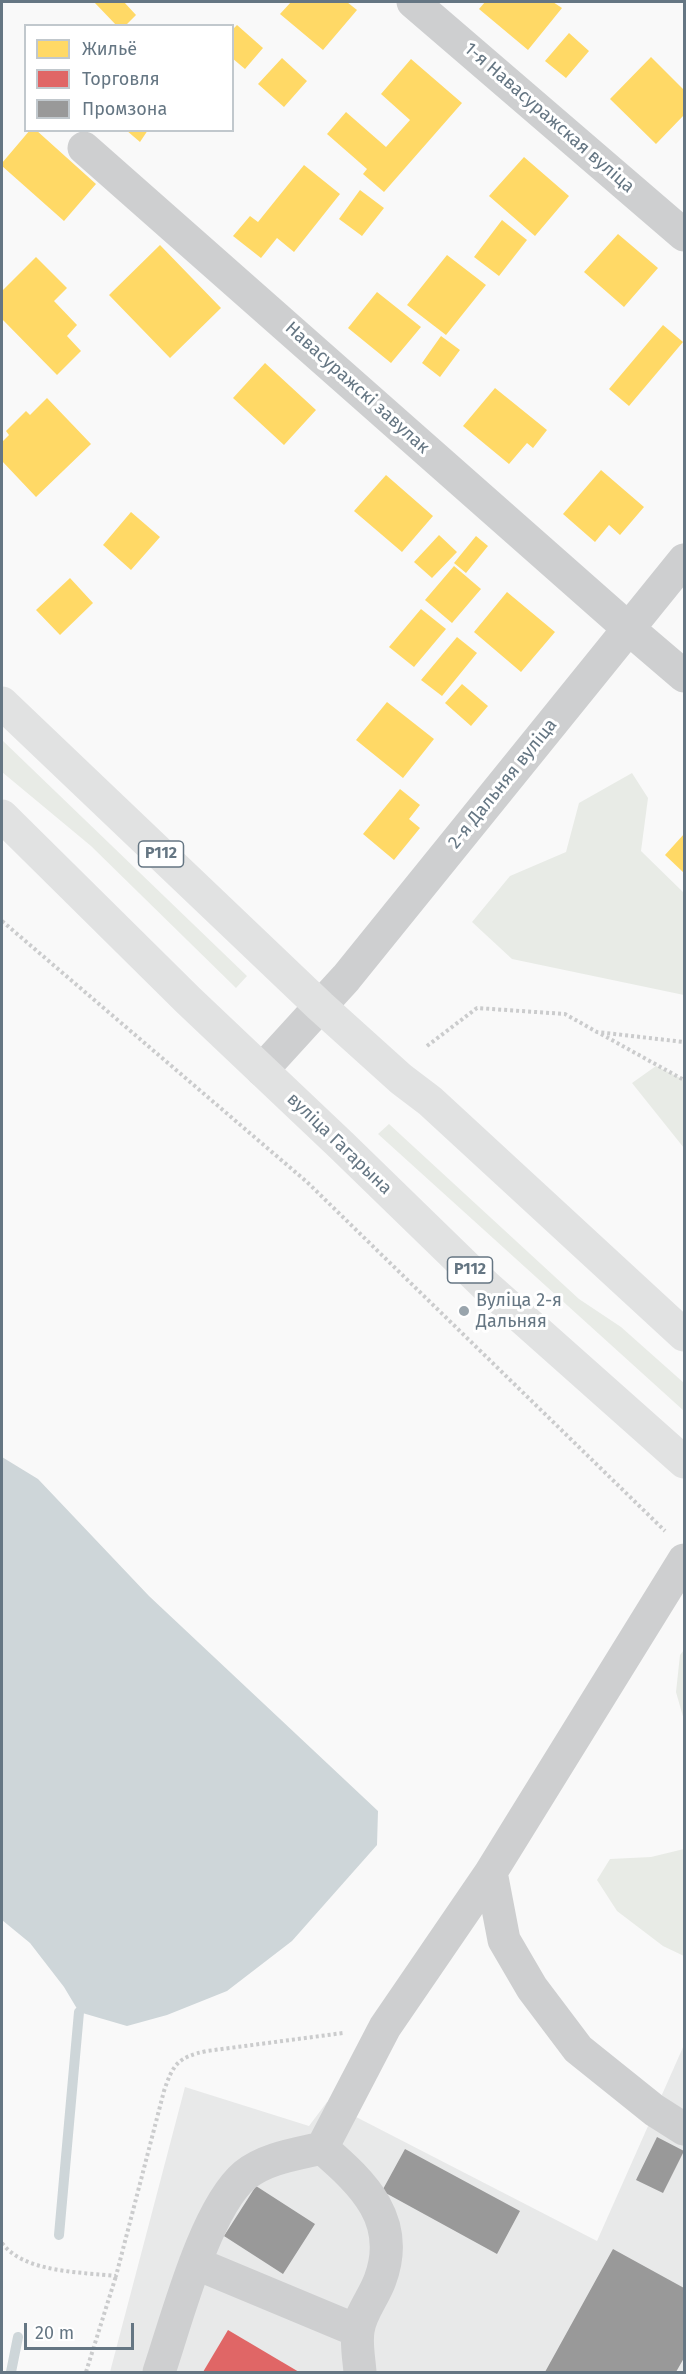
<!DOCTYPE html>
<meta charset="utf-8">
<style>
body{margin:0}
#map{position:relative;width:686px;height:2374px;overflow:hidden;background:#f9f9f9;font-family:"Fira Sans",sans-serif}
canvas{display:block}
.frame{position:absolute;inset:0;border:3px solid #657683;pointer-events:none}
.legend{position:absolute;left:24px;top:24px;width:210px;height:108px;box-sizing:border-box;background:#fff;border:2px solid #c1c8cd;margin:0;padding:8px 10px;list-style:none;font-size:18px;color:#657683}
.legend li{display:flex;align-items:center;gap:12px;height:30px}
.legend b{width:30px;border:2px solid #c1c8cd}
.scale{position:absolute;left:24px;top:2323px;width:110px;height:27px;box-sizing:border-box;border:3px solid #657683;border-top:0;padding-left:8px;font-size:18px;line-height:21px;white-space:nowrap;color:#657683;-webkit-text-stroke:4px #fff;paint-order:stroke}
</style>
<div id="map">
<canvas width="686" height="2374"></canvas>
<div class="frame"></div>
<ul class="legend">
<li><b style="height:16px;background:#ffd966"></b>Жильё</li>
<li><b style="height:16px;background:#e06666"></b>Торговля</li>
<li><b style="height:16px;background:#999"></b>Промзона</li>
</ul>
<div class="scale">20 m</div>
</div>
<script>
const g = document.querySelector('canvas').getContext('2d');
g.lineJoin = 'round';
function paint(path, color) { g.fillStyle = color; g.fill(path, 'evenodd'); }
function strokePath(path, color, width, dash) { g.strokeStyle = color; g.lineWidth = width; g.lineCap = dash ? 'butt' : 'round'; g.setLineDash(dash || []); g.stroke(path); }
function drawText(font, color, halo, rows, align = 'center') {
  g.font = font + ' "Fira Sans",sans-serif'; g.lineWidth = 6; g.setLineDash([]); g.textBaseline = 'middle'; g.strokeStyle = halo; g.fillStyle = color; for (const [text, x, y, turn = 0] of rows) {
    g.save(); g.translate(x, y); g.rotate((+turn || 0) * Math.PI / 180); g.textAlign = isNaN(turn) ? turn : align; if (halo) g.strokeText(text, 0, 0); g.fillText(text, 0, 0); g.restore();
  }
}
paint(new Path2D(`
 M 684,2045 L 684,2372 L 110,2372 L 185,2087 L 309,2126 L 327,2102 L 597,2241 Z`), '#e8e9e9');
paint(new Path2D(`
 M 2,740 L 247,976 L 236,988 L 91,846 L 2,772 Z
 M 632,773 L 648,798 L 641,851 L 684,893 L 684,995 L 512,959 L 472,922 L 510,876 L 566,852 L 579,803 Z
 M 656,1066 L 684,1080 L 684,1148 L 632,1083 Z
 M 389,1124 L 579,1299 L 621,1327 L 684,1383 L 684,1411 L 378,1134 Z
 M 684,1650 L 684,1720 L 676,1692 L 680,1655 Z
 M 684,1849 L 684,1956 L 663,1946 L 617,1911 L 597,1880 L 610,1859 L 651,1857 Z`), '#e8ebe6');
paint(new Path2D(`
 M 2,1457 L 38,1479 L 149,1596 L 378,1811 L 377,1845 L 292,1941 L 227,1991 L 167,2015 L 127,2026 L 79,2012 L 64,1987 L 30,1943 L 2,1920 Z`), '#ced6d9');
paint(new Path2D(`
 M 94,2 L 124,2 L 136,15 L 125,26 L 117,26 Z
 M 291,2 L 347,2 L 357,10 L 323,50 L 280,14 Z
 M 485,2 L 553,2 L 562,8 L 528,50 L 479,9 Z
 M 237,25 L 263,48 L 245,69 L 232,58 L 232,30 Z
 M 569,33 L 589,51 L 566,78 L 545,61 Z
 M 651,57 L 684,90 L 684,115 L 656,144 L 610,99 Z
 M 282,58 L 307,81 L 284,107 L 258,84 Z
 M 411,59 L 462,103 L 384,192 L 363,174 L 367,169 L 327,134 L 346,112 L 386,147 L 410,120 L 381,94 Z
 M 30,130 L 36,130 L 96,184 L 64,221 L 2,166 L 2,163 Z
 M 126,130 L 148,130 L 140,142 Z
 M 524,157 L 569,196 L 535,236 L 489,196 Z
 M 304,165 L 340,194 L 294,252 L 277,238 L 261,258 L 233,236 L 250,216 L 258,222 Z
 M 360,190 L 384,208 L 362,236 L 339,219 Z
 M 502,220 L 527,240 L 499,276 L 474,257 Z
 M 618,234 L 658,268 L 624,307 L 584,272 Z
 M 160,245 L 221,308 L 170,358 L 109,295 Z
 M 447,255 L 486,285 L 446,335 L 407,305 Z
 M 36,257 L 67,288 L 54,301 L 77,325 L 67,336 L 81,351 L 57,375 L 2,319 L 2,291 Z
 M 377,292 L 421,327 L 391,363 L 348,328 Z
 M 663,325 L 683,342 L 629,406 L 609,389 Z
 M 441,336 L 460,350 L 440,377 L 422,363 Z
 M 265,363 L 316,410 L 284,445 L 233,398 Z
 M 495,388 L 547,430 L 533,448 L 527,443 L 509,464 L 463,426 Z
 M 47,398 L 91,444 L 36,497 L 2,461 L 2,442 L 9,435 L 6,431 L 26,411 L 30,415 Z
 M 601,470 L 644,507 L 620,535 L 609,525 L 595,542 L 563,514 Z
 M 386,475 L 433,516 L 402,552 L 354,511 Z
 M 131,512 L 160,537 L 131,570 L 103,545 Z
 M 439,535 L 457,552 L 432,578 L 414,562 Z
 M 476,536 L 488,546 L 466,573 L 454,563 Z
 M 454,566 L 481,589 L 452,623 L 425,600 Z
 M 70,578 L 93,603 L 60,635 L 36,610 Z
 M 507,592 L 555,632 L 521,672 L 474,632 Z
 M 421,609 L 446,629 L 414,667 L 389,647 Z
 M 457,637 L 477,653 L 442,696 L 421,680 Z
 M 462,684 L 488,706 L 471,726 L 445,703 Z
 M 387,702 L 434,739 L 403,778 L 356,740 Z
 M 400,789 L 420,805 L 409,819 L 420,828 L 394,860 L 363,834 Z
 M 684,834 L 684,873 L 665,855 Z`), '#ffd966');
paint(new Path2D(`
 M 228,2330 L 299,2372 L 203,2372 Z`), '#e06666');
paint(new Path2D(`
 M 657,2137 L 684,2151 L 663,2193 L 636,2180 Z
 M 405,2149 L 520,2211 L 497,2254 L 382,2191 Z
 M 256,2186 L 315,2224 L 283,2274 L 224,2236 Z
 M 613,2249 L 684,2288 L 684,2358 L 676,2372 L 545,2372 Z`), '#999');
strokePath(new Path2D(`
 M 59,2235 L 79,2012
 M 11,2372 L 18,2337`), '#ced6d9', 10);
strokePath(new Path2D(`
 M 2,921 L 307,1182 L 665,1531
 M 601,1034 L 684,1080
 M 427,1046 L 477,1008 L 565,1014 L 597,1032 L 684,1042
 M 2,2243 C 24,2273 82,2272 116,2276 L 164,2091 C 173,2064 178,2057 207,2051 L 343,2033
 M 86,2372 L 116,2276`), '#cbcccd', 4, [3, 3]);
strokePath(new Path2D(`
 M 413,2 L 684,235
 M 84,148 L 629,629 L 684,676
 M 262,1070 L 346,978 L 684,560
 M 684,1560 L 491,1872 L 504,1940 L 532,1988 L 578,2049 L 654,2110 L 684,2129
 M 322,2148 C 364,2184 402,2221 380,2280 C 374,2297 360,2313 358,2331 C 356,2344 359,2359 360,2372
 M 195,2263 L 358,2331
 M 159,2372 C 176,2322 205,2209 245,2175 C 266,2158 297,2154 322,2148 L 385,2027 L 491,1872`), '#cecfd0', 33);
strokePath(new Path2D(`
 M 2,703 L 320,1006 L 401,1079 L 430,1101 L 684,1335
 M 2,816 L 188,1000 L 341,1145 L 486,1286 L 684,1462`), '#e1e2e2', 33);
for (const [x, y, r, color] of [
 [464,1311,6,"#99a4ac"]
]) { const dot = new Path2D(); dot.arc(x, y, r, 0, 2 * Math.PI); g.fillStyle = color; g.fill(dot); strokePath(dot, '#fff', 2); }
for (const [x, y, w] of [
 [161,854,45],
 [470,1270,45]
]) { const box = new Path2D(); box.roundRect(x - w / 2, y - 13, w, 26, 4.5); g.fillStyle = '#fff'; g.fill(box); strokePath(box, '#657683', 1.5); }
drawText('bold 16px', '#657683', null, [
 ["Р112",161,854],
 ["Р112",470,1270]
]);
drawText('18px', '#657683', '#fff', [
 ["1-я Навасуражская вуліца",549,118,41],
 ["Навасуражскі завулак",357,388,42],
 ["2-я Дальняя вуліца",503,784,-51],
 ["вуліца Гагарына",339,1144,44]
]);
drawText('18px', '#657683', '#fff', [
 ["Вуліца 2-я",476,1301],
 ["Дальняя",476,1322]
], 'left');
</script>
